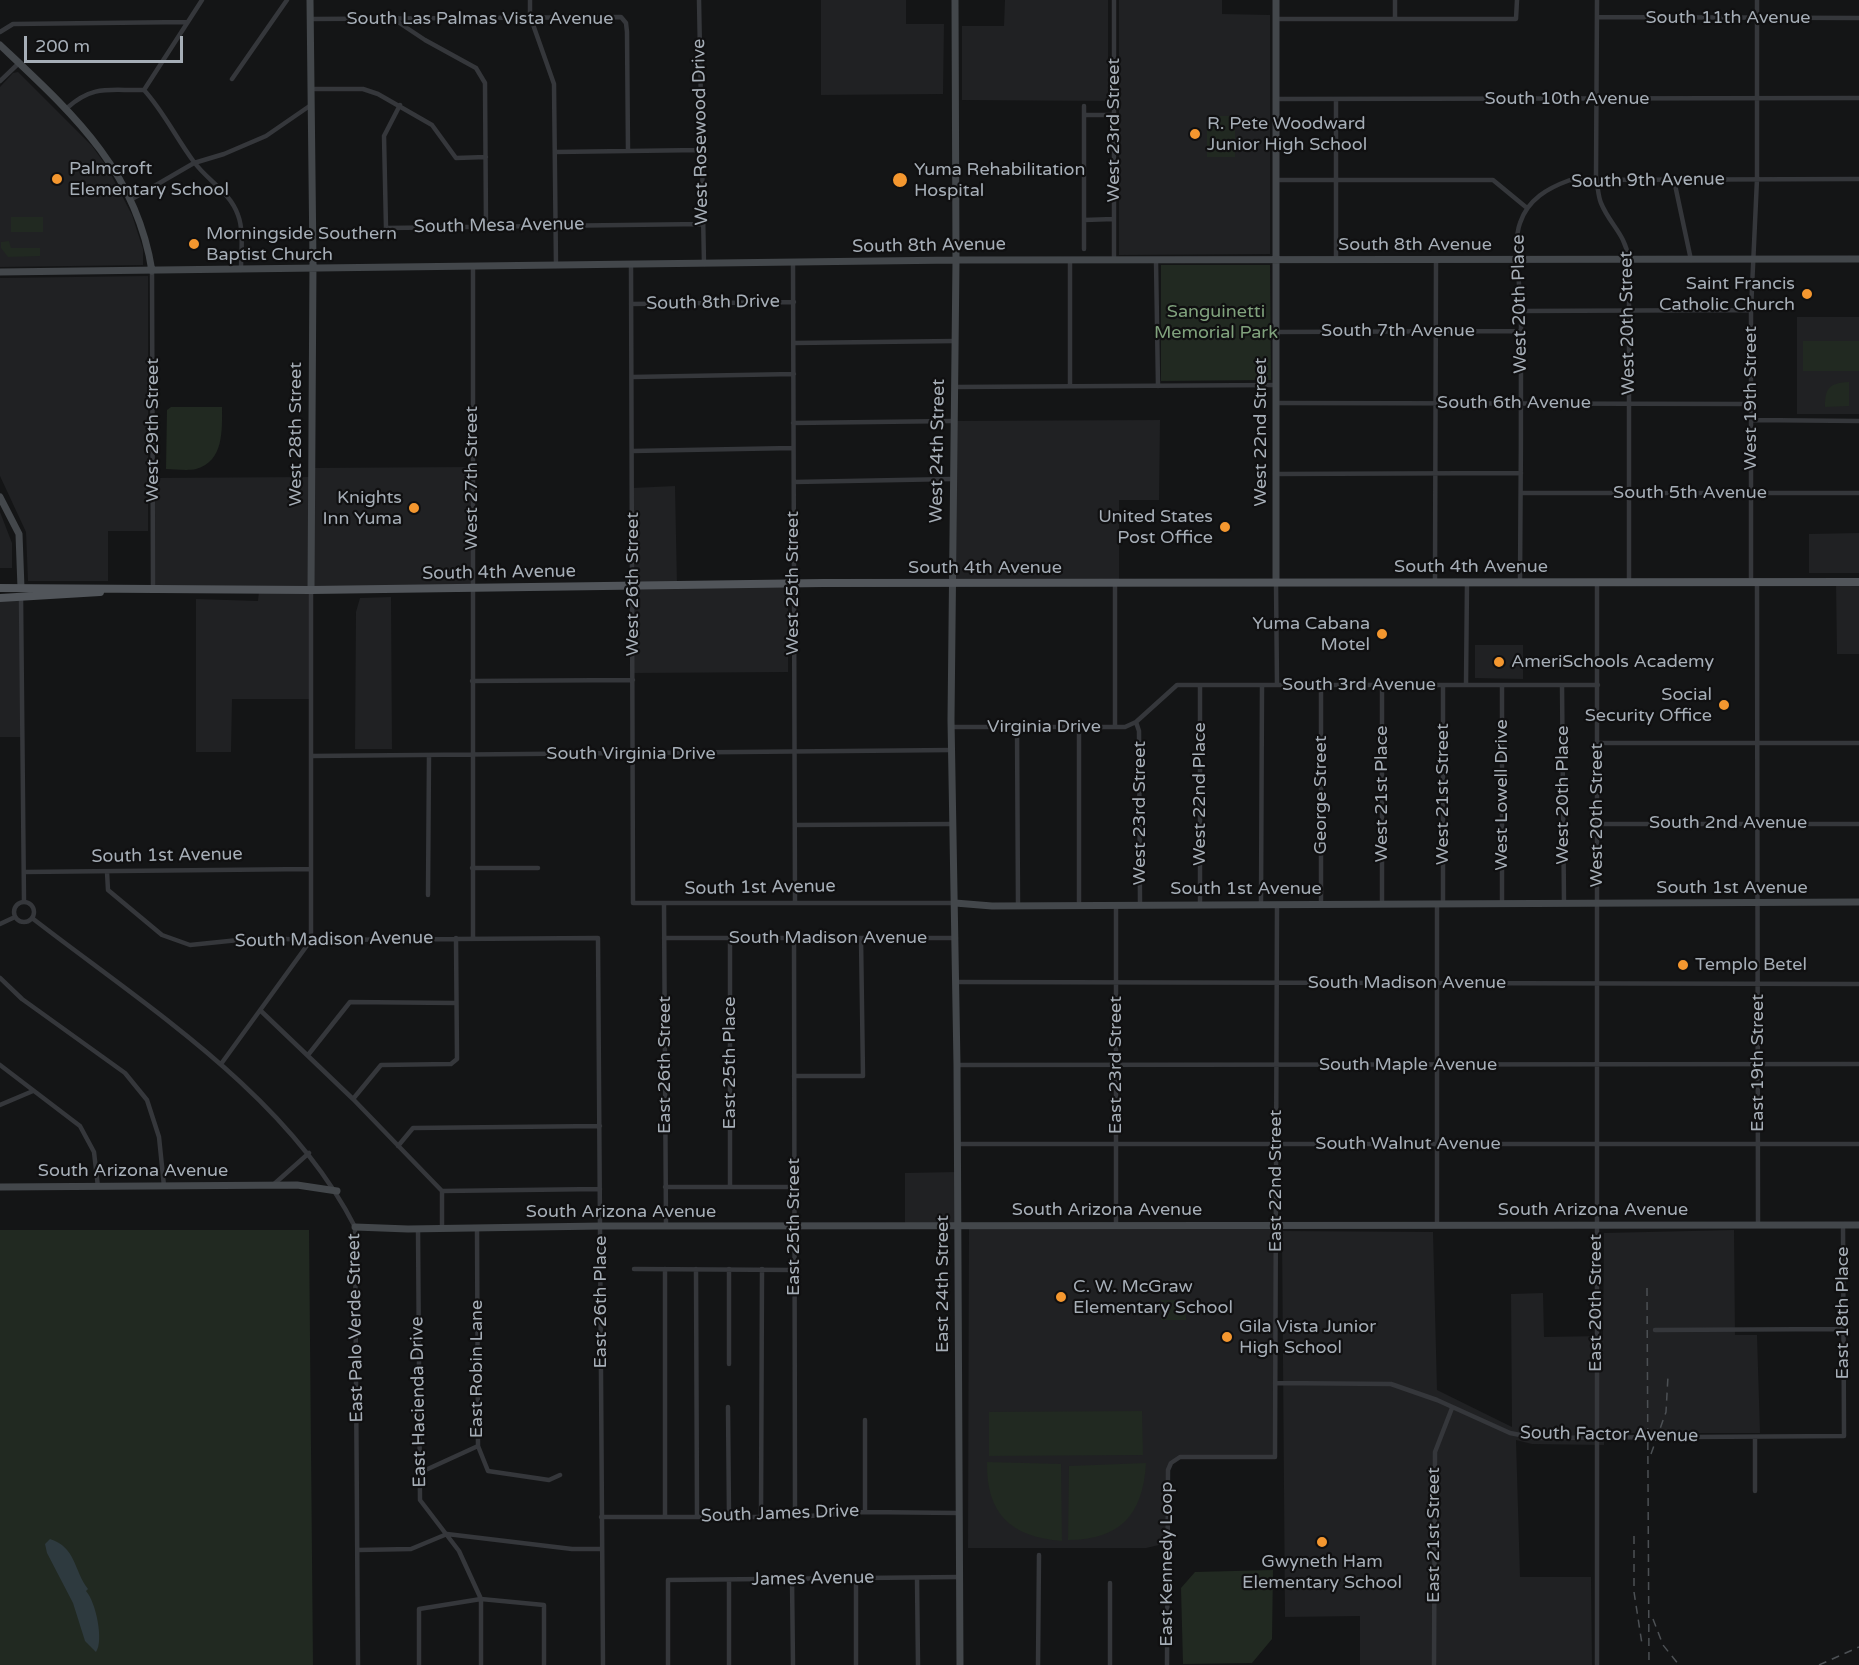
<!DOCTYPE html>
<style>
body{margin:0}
#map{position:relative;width:1859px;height:1665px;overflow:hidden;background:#141516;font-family:"Varela Round",sans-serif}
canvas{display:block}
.scale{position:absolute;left:24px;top:36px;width:159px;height:27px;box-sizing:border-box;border:3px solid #a6aeb7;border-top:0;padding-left:8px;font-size:18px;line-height:21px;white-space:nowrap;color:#a6aeb7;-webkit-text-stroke:4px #101011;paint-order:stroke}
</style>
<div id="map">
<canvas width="1859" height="1665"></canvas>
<div class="scale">200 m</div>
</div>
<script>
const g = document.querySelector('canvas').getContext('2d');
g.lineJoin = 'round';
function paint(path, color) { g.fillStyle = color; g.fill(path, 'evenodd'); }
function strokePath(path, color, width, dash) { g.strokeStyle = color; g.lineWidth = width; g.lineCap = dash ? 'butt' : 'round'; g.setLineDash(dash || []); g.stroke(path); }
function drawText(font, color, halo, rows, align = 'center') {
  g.font = font + ' "Varela Round",sans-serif'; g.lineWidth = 4.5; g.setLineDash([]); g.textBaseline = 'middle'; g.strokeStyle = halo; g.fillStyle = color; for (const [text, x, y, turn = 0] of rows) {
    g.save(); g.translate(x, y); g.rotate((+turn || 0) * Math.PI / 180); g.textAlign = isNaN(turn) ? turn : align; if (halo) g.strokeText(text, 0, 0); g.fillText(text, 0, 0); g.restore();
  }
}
paint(new Path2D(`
 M 821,0 L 906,0 L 906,24 L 944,24 L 943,94 L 821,95 Z
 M 1005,0 L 1108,0 L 1108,101 L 962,100 L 962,26 L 1004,26 Z
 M 1119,0 L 1222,0 L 1222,14 L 1270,15 L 1270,254 L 1119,255 Z
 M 18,72 L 92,146 L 107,167 L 132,215 L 143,249 L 143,265 L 0,267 L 0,87 L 13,73 Z
 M 148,276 L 148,531 L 108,531 L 108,581 L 28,581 L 26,532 L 0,476 L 0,278 Z
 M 1797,317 L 1859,317 L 1859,414 L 1797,414 Z
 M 1160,420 L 1159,500 L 1119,500 L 1119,583 L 952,583 L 953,421 Z
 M 472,467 L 472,587 L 311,590 L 311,699 L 232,699 L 231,752 L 196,752 L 196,599 L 258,601 L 259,591 L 153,590 L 153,478 L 310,477 L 311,468 Z
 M 675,486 L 677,585 L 788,584 L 788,672 L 633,673 L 632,488 Z
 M 0,512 L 12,543 L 12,568 L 0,568 Z
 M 1859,533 L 1859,573 L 1809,573 L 1809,534 Z
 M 1836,581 L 1859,582 L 1859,654 L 1837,654 Z
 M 21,597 L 22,737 L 0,737 L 0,598 Z
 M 391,597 L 392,749 L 355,749 L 356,612 L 360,598 Z
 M 1475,645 L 1523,645 L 1523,679 L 1475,678 Z
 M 957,1172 L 958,1226 L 905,1226 L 905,1173 Z
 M 1276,1225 L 1275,1457 L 1180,1457 L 1171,1463 L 1168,1470 L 1167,1542 L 1159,1545 L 1146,1548 L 968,1548 L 969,1226 Z
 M 1734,1230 L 1735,1335 L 1757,1335 L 1760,1433 L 1604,1433 L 1604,1445 L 1532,1444 L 1516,1440 L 1520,1577 L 1591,1577 L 1592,1665 L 1360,1665 L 1360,1616 L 1285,1617 L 1282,1231 L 1433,1232 L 1437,1390 L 1512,1427 L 1511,1294 L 1543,1293 L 1544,1337 L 1603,1336 L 1604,1233 Z`), '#202123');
paint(new Path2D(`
 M 1207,116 L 1235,116 L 1235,157 L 1207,157 Z
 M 11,217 L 43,217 L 43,232 L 11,232 Z
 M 9,241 L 11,248 L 40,248 L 40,256 L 8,257 L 1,248 L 1,242 Z
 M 1161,265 L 1270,265 L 1271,380 L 1161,381 Z
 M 1803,341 L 1859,341 L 1859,371 L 1803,371 Z
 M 1849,382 L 1849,406 L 1825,407 C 1825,388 1829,383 1849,382 Z
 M 171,407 L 222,407 C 222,430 224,461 196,469 C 187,471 175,469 166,469 L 167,410 Z
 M 0,1230 L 309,1230 L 313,1665 L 0,1665 Z
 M 1161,1300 L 1186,1300 L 1186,1320 L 1161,1320 Z
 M 1142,1411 L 1143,1455 L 989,1456 L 989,1412 Z
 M 987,1462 L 1061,1464 L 1062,1541 C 1011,1537 986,1514 987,1462 Z
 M 1146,1463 C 1143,1515 1120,1540 1068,1540 L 1069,1466 Z
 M 1273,1570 L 1272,1639 L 1252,1663 L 1183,1664 L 1181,1588 L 1195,1572 Z`), '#212921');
paint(new Path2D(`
 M 50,1539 C 76,1547 74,1571 88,1589 L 86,1591 C 96,1602 104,1641 96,1652 L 85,1641 L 73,1603 L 47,1553 L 45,1544 Z`), '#2e3a3f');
strokePath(new Path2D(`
 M 530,0 L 530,16 L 554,84 L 556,266
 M 699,0 L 704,264
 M 1395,0 L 1395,19
 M 1597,0 L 1596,179 C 1598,186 1598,196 1601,203 C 1610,225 1625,233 1629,260 L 1629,582
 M 1597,17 L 1859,18
 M 312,19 L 621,17 L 626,23 L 627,32 L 628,151
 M 1276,19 L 1516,19 L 1517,0
 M 395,20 L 425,40 L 476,68 L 485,83 L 486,226
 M 0,32 L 13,24 L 187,22
 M 232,79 L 287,0
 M 0,81 L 19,63
 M 311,89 L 363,89 L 378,94 L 432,125 L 456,158 L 486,157
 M 144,90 C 164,112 176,138 194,162 C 207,180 230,192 238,215 C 244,231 241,252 241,270
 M 144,90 L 202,0
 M 1275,99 L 1859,98
 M 1336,100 L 1336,260
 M 400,105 L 384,136 L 386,228 L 703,224
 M 67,108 C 94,84 110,91 144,90
 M 1084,115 L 1114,115
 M 555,152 L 701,150
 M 1276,180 L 1493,180 L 1527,208
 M 1674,180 L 1691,260
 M 132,199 L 194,163 L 224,154 L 266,136 L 311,105
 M 1084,220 L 1114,219
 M 1084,249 L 1084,106
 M 1070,260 L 1070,385
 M 1114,260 L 1114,0
 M 1156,261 L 1158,386
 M 793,263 L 795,903
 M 631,265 L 633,903 L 955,903
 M 152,271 L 153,590
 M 631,304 L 794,302
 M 1521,311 L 1751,310
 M 1275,332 L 1521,331
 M 794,343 L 955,341
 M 632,377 L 794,374
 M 954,387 L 1275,385
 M 1276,403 L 1752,404
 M 1752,420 L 1859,421
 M 793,423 L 953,421
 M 632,451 L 793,448
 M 1275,474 L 1521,473
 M 794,482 L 952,479
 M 1521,493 L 1859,493
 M 1435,581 L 1436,260
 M 1751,581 L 1751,310 L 1757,179 L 1757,0
 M 1276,582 L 1277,685
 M 1520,582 C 1521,492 1521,403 1521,313 C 1521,289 1512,244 1520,223 C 1528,199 1548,188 1570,180 L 1859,179
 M 1757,582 L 1758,1224
 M 21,597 L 24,902
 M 472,681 L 633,680
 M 1321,685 L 1321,904
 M 1466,685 L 1467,582
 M 1502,685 L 1502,904
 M 1562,685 L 1564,904
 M 1136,722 L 1139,731 L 1140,904
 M 952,727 L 1125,727 L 1136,722 L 1177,685 L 1598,685
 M 1017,727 L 1018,905
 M 1079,727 L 1079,904
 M 1115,727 L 1115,583
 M 1597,743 L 1859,743
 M 311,756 L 952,750
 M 1598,824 L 1859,824
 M 795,825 L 953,824
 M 472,868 L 538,868
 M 24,872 L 310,869
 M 107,872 L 108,890 L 162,935 L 190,945 L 258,938 L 311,940 L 598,938 L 603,1665
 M 428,895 L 429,755
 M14 912a10 10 0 1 1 20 0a10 10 0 1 1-20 0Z
 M 664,904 L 666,1226
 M 1200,904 L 1200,685
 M 1261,904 L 1262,685
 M 1382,904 L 1382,685
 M 1443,904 L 1443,685
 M 32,918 C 147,1007 288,1095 355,1227 L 358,1665
 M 0,924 L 15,917
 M 473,938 L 473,267
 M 664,938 L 956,938
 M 794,938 L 795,1517
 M 0,978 L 22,999 L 125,1073 L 147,1100 L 159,1137 L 164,1186
 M 956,982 L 1859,984
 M 261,1011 L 353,1099 L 442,1191 L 442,1228
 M 308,1055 L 350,1002 L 456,1003
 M 221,1064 L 311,940 L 311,590
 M 0,1065 L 80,1126 L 94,1152 L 98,1187
 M 957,1065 L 1859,1064
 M 794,1076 L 863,1076 L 861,938
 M 353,1099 L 381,1065 L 451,1064 L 457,1059 L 456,938
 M 0,1105 L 33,1091
 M 957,1144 L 1859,1144
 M 398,1146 L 413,1128 L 600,1126
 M 273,1185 L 309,1153
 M 665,1187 L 794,1187
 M 730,1187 L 730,938
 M 442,1191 L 600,1189
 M 1116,1225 L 1116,905
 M 1437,1225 L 1437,904
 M 418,1229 L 420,1500 L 459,1551 L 481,1599 L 481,1665
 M 634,1269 L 794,1270
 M 665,1269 L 665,1516
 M 696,1269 L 697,1517
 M 729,1269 L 729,1364
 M 1655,1330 L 1843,1329
 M 1275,1383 L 1391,1384 L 1437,1400 L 1510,1433 L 1536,1438 L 1844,1436 L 1843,1225
 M 728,1407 L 729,1516
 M 865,1420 L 865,1512
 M 1755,1438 L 1755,1491
 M 478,1446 L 488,1471 L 549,1480 L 560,1475
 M 419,1473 L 478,1446 L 477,1228
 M 761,1516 L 762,1269
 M 601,1517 L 795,1517 L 865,1512 L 958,1513
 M 358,1550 L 411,1549 L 447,1534 L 572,1549 L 602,1549
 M 856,1578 L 856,1665
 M 917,1578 L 918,1665
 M 792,1579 L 793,1665
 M 729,1580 L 729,1665
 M 1110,1583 L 1110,1665
 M 419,1665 L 419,1609 L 481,1599 L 544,1605 L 544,1665
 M 668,1665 L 668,1580 L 959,1577
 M 1038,1665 L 1039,1555
 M 1167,1665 L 1168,1470 L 1171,1463 L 1180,1457 L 1275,1457 L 1277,904
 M 1434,1665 L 1435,1452 L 1452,1408
 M 1597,1665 L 1597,582`), '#35373b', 4.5);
strokePath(new Path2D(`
 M 310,0 L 313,262 L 311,590
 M 955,0 L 956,260 L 951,720 L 957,1065 L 960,1665
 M 1276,0 L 1276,582
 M 0,45 C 71,112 136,169 152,271
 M 0,272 L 956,260 L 1859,259
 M 0,497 L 19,534 L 21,588
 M 955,903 L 992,906 L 1859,902
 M 0,1187 L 297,1185 L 337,1191
 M 355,1227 L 408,1229 L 601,1226 L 1859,1225`), '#43474b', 7);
strokePath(new Path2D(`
 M 0,588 L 311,590 L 823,583 L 1859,582
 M 0,598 L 100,592`), '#51555a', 8);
strokePath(new Path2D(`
 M 1647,1288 L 1649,1665
 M 1651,1454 L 1666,1412 L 1668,1376
 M 1634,1536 L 1634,1592 L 1642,1644
 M 1653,1619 L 1663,1645 L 1679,1665
 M 1819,1665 L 1859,1647`), '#4c5054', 1.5, [8, 6]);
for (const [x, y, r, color] of [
 [1195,134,6,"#f4972f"],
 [57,179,6,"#f4972f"],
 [900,180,8,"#f4972f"],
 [194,244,6,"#f4972f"],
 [1807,294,6,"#f4972f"],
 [414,508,6,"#f4972f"],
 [1225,527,6,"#f4972f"],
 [1382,634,6,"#f4972f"],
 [1499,662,6,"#f4972f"],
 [1724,705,6,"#f4972f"],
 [1683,965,6,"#f4972f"],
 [1061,1297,6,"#f4972f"],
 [1227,1337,6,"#f4972f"],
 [1322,1542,6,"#f4972f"]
]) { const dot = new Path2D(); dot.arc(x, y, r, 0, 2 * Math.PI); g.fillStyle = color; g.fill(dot); strokePath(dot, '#101011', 2); }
drawText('18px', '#a6aeb7', '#101011', [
 ["South 11th Avenue",1728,18],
 ["South Las Palmas Vista Avenue",480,19],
 ["South 10th Avenue",1567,99],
 ["West 23rd Street",1114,130,-90],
 ["West Rosewood Drive",701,132,-91],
 ["South 9th Avenue",1648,181,-1],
 ["South Mesa Avenue",499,226,-1],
 ["South 8th Avenue",1415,245],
 ["South 8th Avenue",929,246,-1],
 ["South 8th Drive",713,303,-1],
 ["West 20th Place",1520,304,-91],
 ["West 20th Street",1628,323,-91],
 ["South 7th Avenue",1398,331],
 ["West 19th Street",1751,398,-90],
 ["South 6th Avenue",1514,403],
 ["West 29th Street",153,430,-90],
 ["West 22nd Street",1261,432,-90],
 ["West 28th Street",296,434,-90],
 ["West 24th Street",938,451,-89],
 ["West 27th Street",472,478,-90],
 ["South 5th Avenue",1690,493],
 ["South 4th Avenue",1471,567],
 ["South 4th Avenue",985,568],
 ["South 4th Avenue",499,573,-1],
 ["West 25th Street",793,583,-90],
 ["West 26th Street",633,584,-90],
 ["South 3rd Avenue",1359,685],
 ["Virginia Drive",1044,727],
 ["South Virginia Drive",631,754],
 ["West 22nd Place",1200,794,-90],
 ["West 21st Place",1382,794,-90],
 ["West 21st Street",1443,794,-90],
 ["George Street",1321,795,-90],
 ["West Lowell Drive",1502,795,-90],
 ["West 20th Place",1563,795,-90],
 ["West 23rd Street",1140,813,-90],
 ["West 20th Street",1597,815,-90],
 ["South 2nd Avenue",1728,823],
 ["South 1st Avenue",167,856,-1],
 ["South 1st Avenue",760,888,-1],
 ["South 1st Avenue",1732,888],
 ["South 1st Avenue",1246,889],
 ["South Madison Avenue",828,938],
 ["South Madison Avenue",334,940,-1],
 ["South Madison Avenue",1407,983],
 ["East 25th Place",730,1063,-90],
 ["East 19th Street",1758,1063,-90],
 ["East 26th Street",665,1065,-90],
 ["East 23rd Street",1116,1065,-90],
 ["South Maple Avenue",1408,1065],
 ["South Walnut Avenue",1408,1144],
 ["South Arizona Avenue",133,1171],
 ["East 22nd Street",1276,1181,-90],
 ["South Arizona Avenue",1107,1210],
 ["South Arizona Avenue",1593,1210],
 ["South Arizona Avenue",621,1212],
 ["East 25th Street",794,1227,-90],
 ["East 24th Street",943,1284,-90],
 ["East 26th Place",601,1302,-90],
 ["East 20th Street",1596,1303,-90],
 ["East 18th Place",1843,1313,-90],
 ["East Palo Verde Street",356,1328,-91],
 ["East Robin Lane",477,1369,-90],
 ["East Hacienda Drive",419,1402,-91],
 ["South Factor Avenue",1609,1435,1],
 ["South James Drive",780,1514,-2],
 ["East 21st Street",1434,1535,-90],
 ["East Kennedy Loop",1167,1564,-90],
 ["James Avenue",813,1579,-1]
]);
drawText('18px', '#a6aeb7', '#101011', [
 ["R. Pete Woodward",1207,124],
 ["Junior High School",1207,145],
 ["Palmcroft",69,169],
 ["Elementary School",69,190],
 ["Yuma Rehabilitation",914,170],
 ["Hospital",914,191],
 ["Morningside Southern",206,234],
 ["Baptist Church",206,255],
 ["Saint Francis",1795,284,"right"],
 ["Catholic Church",1795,305,"right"],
 ["Knights",402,498,"right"],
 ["Inn Yuma",402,519,"right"],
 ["United States",1213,517,"right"],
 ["Post Office",1213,538,"right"],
 ["Yuma Cabana",1370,624,"right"],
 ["Motel",1370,645,"right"],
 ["AmeriSchools Academy",1511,662],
 ["Social",1712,695,"right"],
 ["Security Office",1712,716,"right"],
 ["Templo Betel",1695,965],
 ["C. W. McGraw",1073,1287],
 ["Elementary School",1073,1308],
 ["Gila Vista Junior",1239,1327],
 ["High School",1239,1348],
 ["Gwyneth Ham",1322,1562,"center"],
 ["Elementary School",1322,1583,"center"]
], 'left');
drawText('18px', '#80a27d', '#101011', [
 ["Sanguinetti",1216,312],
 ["Memorial Park",1216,333]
]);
</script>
